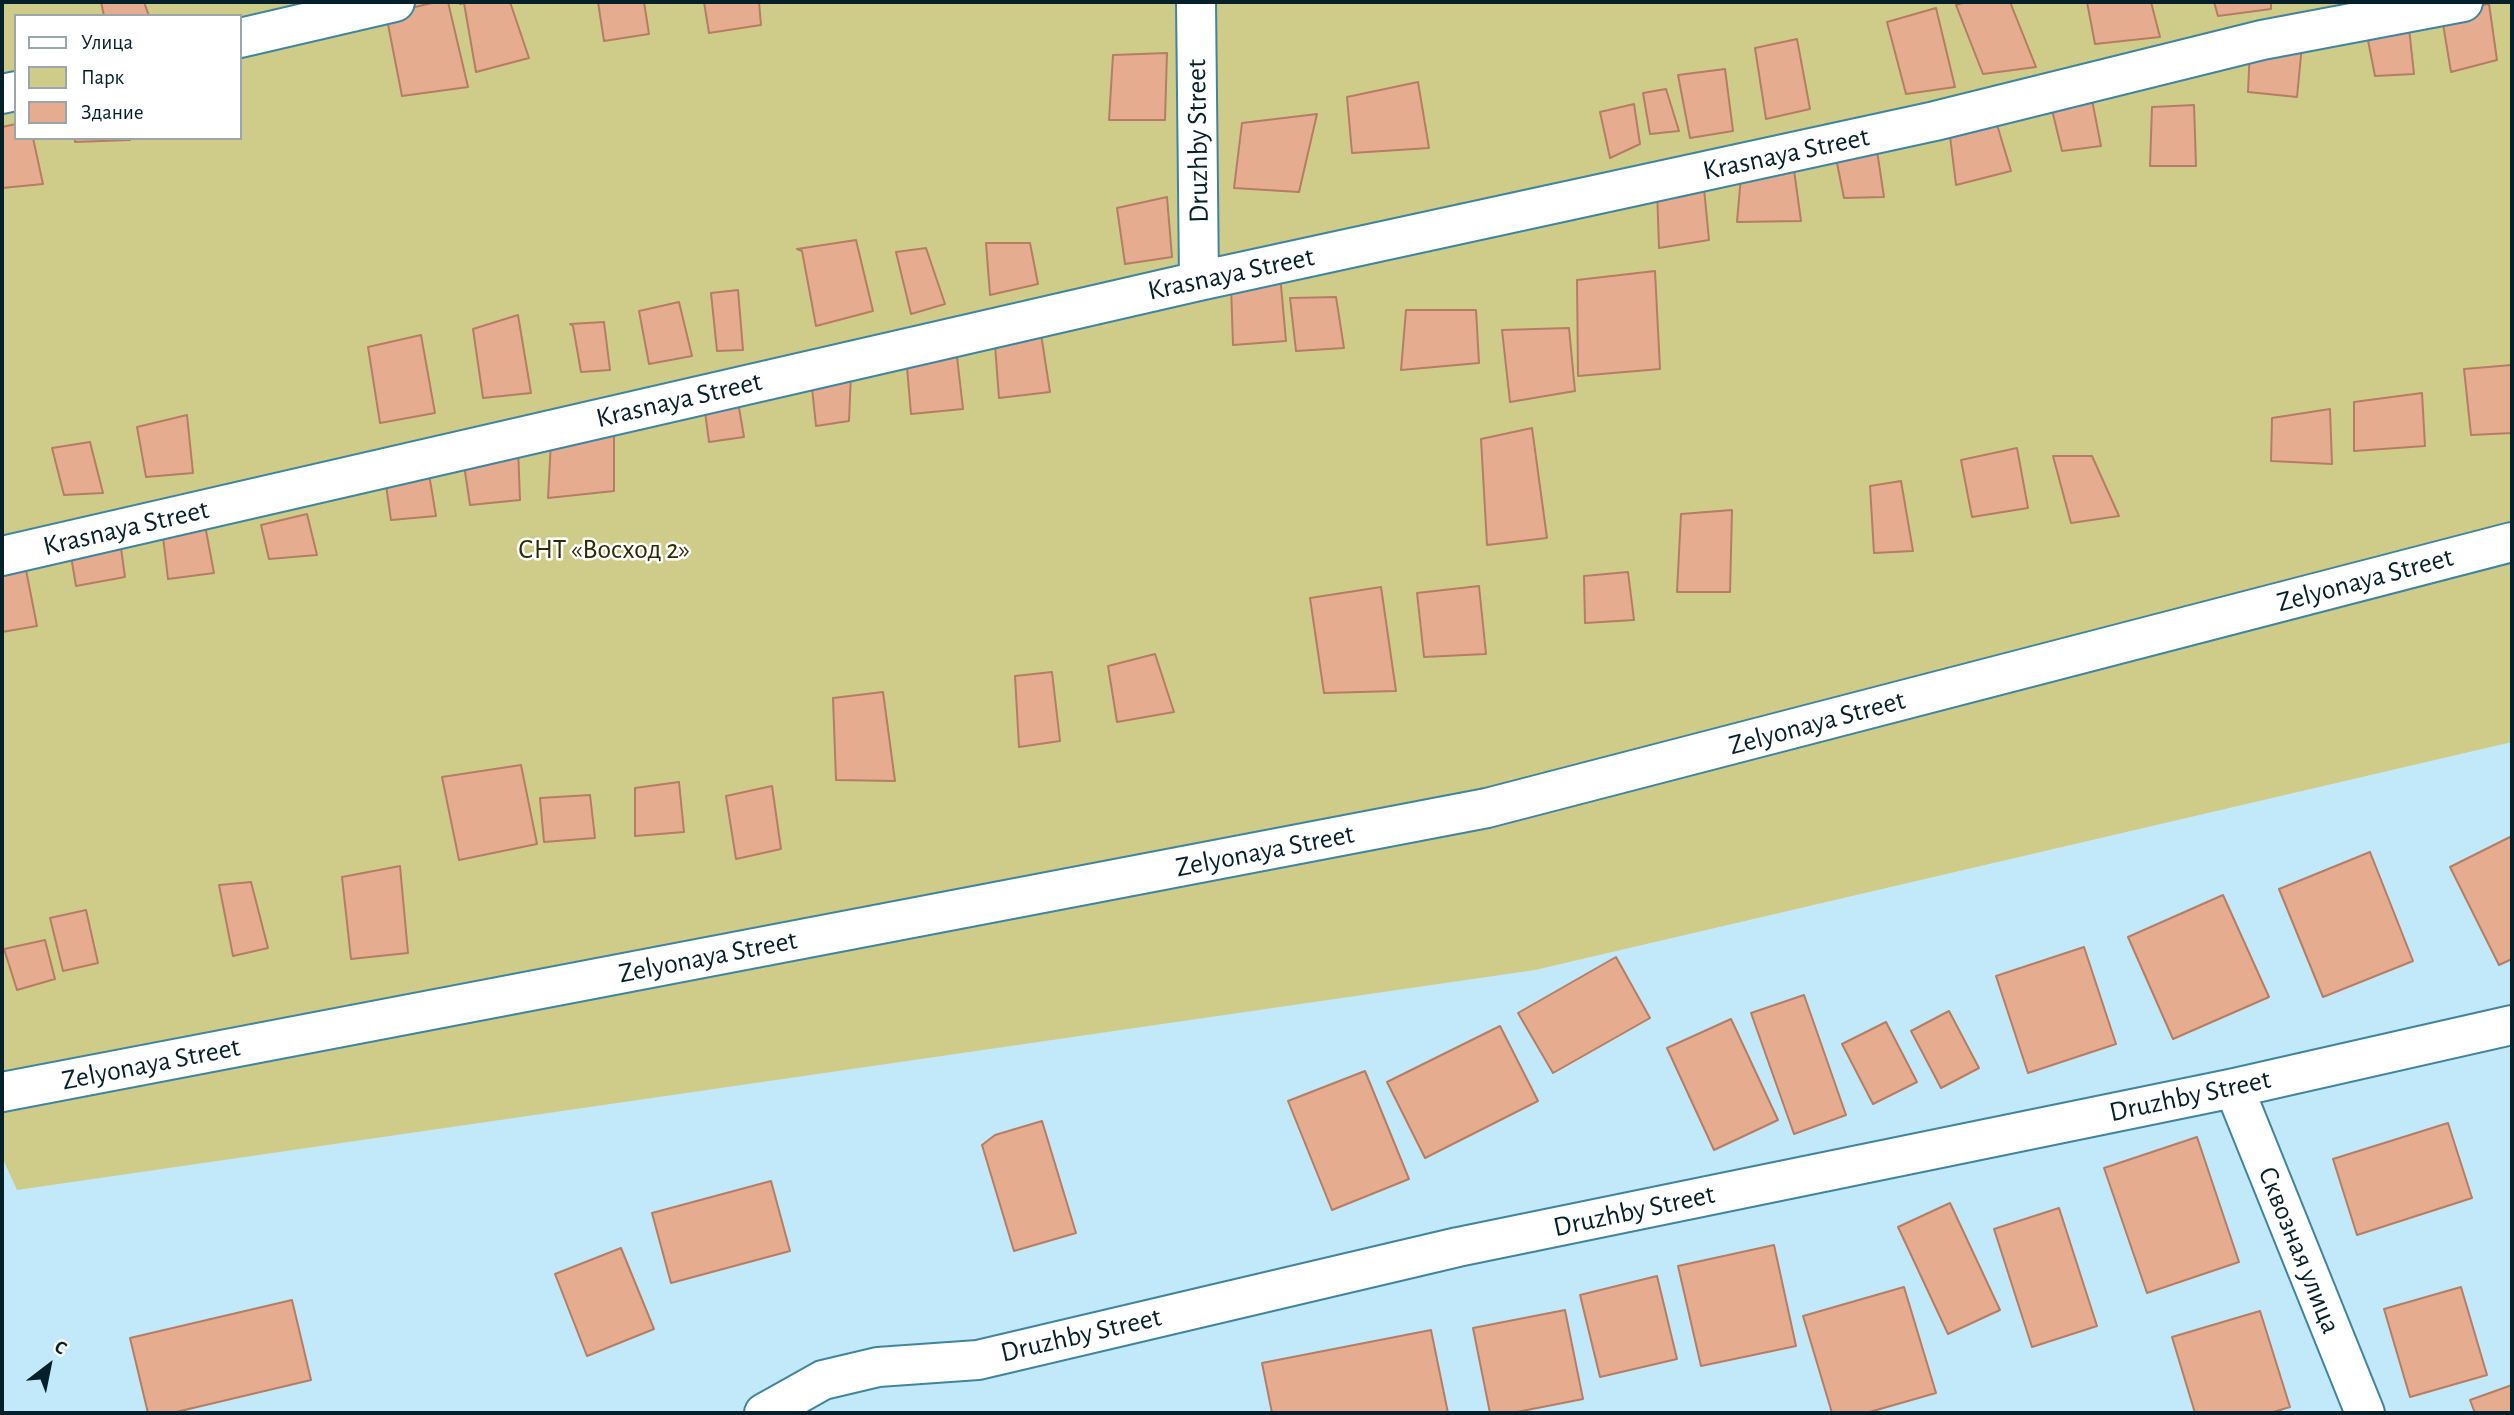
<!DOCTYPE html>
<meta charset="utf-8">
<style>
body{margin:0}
#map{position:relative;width:2514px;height:1415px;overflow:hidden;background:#c1e9fa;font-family:"Alegreya Sans",sans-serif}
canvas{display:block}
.frame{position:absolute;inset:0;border:4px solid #03202b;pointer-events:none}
.legend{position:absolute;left:14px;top:14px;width:228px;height:126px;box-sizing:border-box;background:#fff;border:2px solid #9aa6aa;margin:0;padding:9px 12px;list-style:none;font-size:21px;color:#03202b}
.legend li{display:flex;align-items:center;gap:14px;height:35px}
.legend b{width:35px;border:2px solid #9aa6aa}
.north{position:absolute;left:14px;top:1331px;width:70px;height:70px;-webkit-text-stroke:5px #fff;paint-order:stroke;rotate:32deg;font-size:19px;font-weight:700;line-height:28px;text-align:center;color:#03202b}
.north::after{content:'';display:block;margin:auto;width:24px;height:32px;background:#03202b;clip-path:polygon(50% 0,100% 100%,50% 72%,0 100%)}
</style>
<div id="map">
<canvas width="2514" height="1415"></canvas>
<div class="frame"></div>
<ul class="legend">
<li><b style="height:9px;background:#fff"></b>Улица</li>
<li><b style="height:19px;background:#cfcc8a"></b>Парк</li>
<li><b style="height:19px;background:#e6ac90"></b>Здание</li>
</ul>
<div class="north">С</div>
</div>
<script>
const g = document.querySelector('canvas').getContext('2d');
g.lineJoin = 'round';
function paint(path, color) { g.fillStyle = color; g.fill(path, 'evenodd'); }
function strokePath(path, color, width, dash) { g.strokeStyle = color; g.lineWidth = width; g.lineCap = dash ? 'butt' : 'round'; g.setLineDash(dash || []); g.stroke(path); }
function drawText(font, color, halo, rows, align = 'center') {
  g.font = font + ' "Alegreya Sans",sans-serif'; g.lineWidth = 5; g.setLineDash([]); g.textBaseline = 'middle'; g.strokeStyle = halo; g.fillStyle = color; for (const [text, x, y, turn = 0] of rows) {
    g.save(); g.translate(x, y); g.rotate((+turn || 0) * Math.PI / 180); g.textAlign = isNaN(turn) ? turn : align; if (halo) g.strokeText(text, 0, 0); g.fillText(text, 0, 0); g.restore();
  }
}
paint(new Path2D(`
 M 2,2 L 2512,2 L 2512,742 L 1535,970 L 17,1190 L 2,1157 ZM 16,16 L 240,16 L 240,138 L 16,138 Z`), '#cfcc8a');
const building = new Path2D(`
 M 101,2 L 144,2 L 149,16 L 104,16 Z
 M 436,2 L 448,2 L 468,87 L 402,96 L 386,14 Z
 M 471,2 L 510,2 L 529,58 L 476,72 L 464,3 L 460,4 Z
 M 598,2 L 644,2 L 649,34 L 604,41 Z
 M 704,2 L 759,2 L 761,25 L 709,33 Z
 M 1966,2 L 2010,2 L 2036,67 L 1983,74 L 1956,5 Z
 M 2087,2 L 2151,2 L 2160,37 L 2095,44 Z
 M 2214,2 L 2271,2 L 2271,9 L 2218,16 Z
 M 2489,4 L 2497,60 L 2451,72 L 2441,12 Z
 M 1936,8 L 1955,87 L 1906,94 L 1887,22 Z
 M 2408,19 L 2414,74 L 2375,76 L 2365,25 Z
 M 1797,39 L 1810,109 L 1766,119 L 1755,48 Z
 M 2302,45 L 2297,97 L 2248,92 L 2250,48 Z
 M 1167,53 L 1165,120 L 1109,120 L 1113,55 Z
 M 1725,69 L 1733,131 L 1690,138 L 1678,75 Z
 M 1418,82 L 1429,148 L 1352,153 L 1347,97 Z
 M 1666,89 L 1679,131 L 1650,134 L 1643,93 Z
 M 2092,100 L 2101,146 L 2062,151 L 2052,110 Z
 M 1634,104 L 1640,144 L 1610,158 L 1600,112 Z
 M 2194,105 L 2196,166 L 2150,166 L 2152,107 Z
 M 1317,114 L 1299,192 L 1234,188 L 1242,123 Z
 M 1995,118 L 2011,171 L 1956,185 L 1949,128 Z
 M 16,124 L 16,138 L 33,138 L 43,184 L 2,188 L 2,127 Z
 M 75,138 L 130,138 L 130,140 L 75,142 Z
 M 1876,144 L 1884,197 L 1844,198 L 1835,153 Z
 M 1794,170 L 1801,221 L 1737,222 L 1741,176 Z
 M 1703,178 L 1709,240 L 1659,248 L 1657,188 Z
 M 1167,197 L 1172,257 L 1125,264 L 1117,208 Z
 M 856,240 L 873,311 L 816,326 L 802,251 L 797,249 Z
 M 986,243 L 1030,243 L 1038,284 L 990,295 Z
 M 926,248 L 945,304 L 911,314 L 896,252 Z
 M 1655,271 L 1660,369 L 1578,376 L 1577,280 Z
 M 1280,274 L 1286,341 L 1233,345 L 1231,286 Z
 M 738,290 L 743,350 L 717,351 L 711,293 Z
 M 1336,297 L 1344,348 L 1296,351 L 1290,298 Z
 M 679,302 L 692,356 L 649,364 L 639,311 Z
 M 1406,310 L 1476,310 L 1479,363 L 1401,370 Z
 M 518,315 L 531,393 L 483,398 L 473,329 Z
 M 604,322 L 610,370 L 581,372 L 573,326 L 570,324 Z
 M 1569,328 L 1575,391 L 1510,402 L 1502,330 Z
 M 1041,334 L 1050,392 L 999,398 L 995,345 Z
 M 421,335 L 435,413 L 380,423 L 368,347 Z
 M 956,348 L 963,409 L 911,414 L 906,356 Z
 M 2512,365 L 2512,433 L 2471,435 L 2464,369 Z
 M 851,373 L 849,421 L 816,426 L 811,378 Z
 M 2422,393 L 2425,446 L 2354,451 L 2354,402 Z
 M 737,396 L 744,437 L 709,442 L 704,404 Z
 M 2330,409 L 2332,464 L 2271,461 L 2272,418 Z
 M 187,415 L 193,473 L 146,477 L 137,427 Z
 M 1532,428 L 1547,538 L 1487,545 L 1481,439 Z
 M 614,433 L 614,491 L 548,498 L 551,441 Z
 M 90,442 L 103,493 L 64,495 L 52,448 Z
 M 518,448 L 520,500 L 470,505 L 463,458 Z
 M 2017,448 L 2028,508 L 1972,517 L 1961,460 Z
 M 2053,456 L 2092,456 L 2119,516 L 2071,523 Z
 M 428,468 L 436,516 L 391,520 L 385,478 Z
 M 1901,481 L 1913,551 L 1874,553 L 1870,486 Z
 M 1732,510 L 1730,592 L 1677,592 L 1681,514 Z
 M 307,514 L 317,555 L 269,559 L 261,525 Z
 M 204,520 L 214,573 L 168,579 L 162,528 Z
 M 120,541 L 125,577 L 76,586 L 70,550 Z
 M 25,565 L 37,626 L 2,632 L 2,569 Z
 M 1628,572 L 1634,620 L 1585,623 L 1584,576 Z
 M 1479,586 L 1486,654 L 1424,657 L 1417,593 Z
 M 1381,587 L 1396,691 L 1324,693 L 1310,598 Z
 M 1155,654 L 1174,712 L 1117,722 L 1108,666 Z
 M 1052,672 L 1060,741 L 1019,747 L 1015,676 Z
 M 883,692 L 895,781 L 836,780 L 833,698 Z
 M 521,765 L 537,844 L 459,860 L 442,777 Z
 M 679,782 L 684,832 L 635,836 L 635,788 Z
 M 772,786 L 781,849 L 736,859 L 726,796 Z
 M 590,795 L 595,838 L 544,842 L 540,798 Z
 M 2512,836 L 2512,959 L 2499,965 L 2450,867 Z
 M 2370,852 L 2413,961 L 2323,997 L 2279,889 Z
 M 400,866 L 408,953 L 351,959 L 342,877 Z
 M 251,882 L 268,948 L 233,956 L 219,885 Z
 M 2223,895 L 2269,997 L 2173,1039 L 2128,937 Z
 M 86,910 L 98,963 L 63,971 L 50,918 Z
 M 45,940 L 55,979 L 17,990 L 4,949 Z
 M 2084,947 L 2116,1044 L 2028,1073 L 1996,976 Z
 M 1616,957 L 1650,1018 L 1553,1073 L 1518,1013 Z
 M 1804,995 L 1846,1115 L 1794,1134 L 1751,1013 Z
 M 1949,1011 L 1979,1068 L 1941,1088 L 1911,1031 Z
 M 1731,1019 L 1778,1120 L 1714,1150 L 1667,1048 Z
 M 1886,1022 L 1917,1082 L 1873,1104 L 1842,1044 Z
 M 1500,1026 L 1538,1101 L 1425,1158 L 1387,1082 Z
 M 1365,1071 L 1409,1179 L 1332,1210 L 1288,1101 Z
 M 1042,1121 L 1076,1233 L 1014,1251 L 982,1145 L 995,1135 Z
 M 2448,1123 L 2472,1198 L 2357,1235 L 2333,1159 Z
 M 2197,1137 L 2239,1262 L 2147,1293 L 2104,1168 Z
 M 771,1181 L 790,1251 L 671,1283 L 652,1213 Z
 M 1950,1203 L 2000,1310 L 1948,1334 L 1898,1227 Z
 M 2059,1208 L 2097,1326 L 2032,1347 L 1994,1229 Z
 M 1774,1245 L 1796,1346 L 1701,1366 L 1678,1266 Z
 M 621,1248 L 654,1329 L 587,1356 L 555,1274 Z
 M 1657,1276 L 1677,1359 L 1600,1377 L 1580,1295 Z
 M 1904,1287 L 1936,1393 L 1866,1413 L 1832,1413 L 1803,1316 Z
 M 2461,1287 L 2487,1375 L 2410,1397 L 2384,1309 Z
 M 292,1300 L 311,1380 L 172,1413 L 148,1413 L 130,1338 Z
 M 1565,1310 L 1583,1399 L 1512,1413 L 1490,1413 L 1473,1328 Z
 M 2260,1311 L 2290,1407 L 2270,1413 L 2195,1413 L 2172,1337 Z
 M 1431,1330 L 1448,1413 L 1272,1413 L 1262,1363 Z
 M 2512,1385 L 2512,1413 L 2475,1413 L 2470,1400 Z`);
paint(building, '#e6ac90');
strokePath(building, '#b57d63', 2);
const minor = new Path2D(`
 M 1196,2 L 1199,281
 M 240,38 L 395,2
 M 2,94 L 16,91
 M 2,556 L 1199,281 L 1935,121 L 2262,40 L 2463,2
 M 2234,1088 L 2365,1413
 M 2,1092 L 1487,808 L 2512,542
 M 764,1413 L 823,1380 L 878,1367 L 978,1360 L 1458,1247 L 2234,1088 L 2512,1025`);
strokePath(minor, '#40849e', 42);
strokePath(minor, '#fff', 38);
drawText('28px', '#03202b', '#fff', [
 ["Druzhby Street",1198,141,-91],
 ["Krasnaya Street",1786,154,-12],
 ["Krasnaya Street",1231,274,-12],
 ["Krasnaya Street",679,400,-13],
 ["Krasnaya Street",126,528,-13],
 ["Zelyonaya Street",2365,580,-15],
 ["Zelyonaya Street",1817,723,-15],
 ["Zelyonaya Street",1265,851,-11],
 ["Zelyonaya Street",708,957,-11],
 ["Zelyonaya Street",151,1064,-11],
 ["Druzhby Street",2190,1096,-12],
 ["Druzhby Street",1634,1211,-12],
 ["Сквозная улица",2299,1250,68],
 ["Druzhby Street",1081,1335,-13]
]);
drawText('28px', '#2d2b04', '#fff', [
 ["СНТ «Восход 2»",604,550]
]);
</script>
